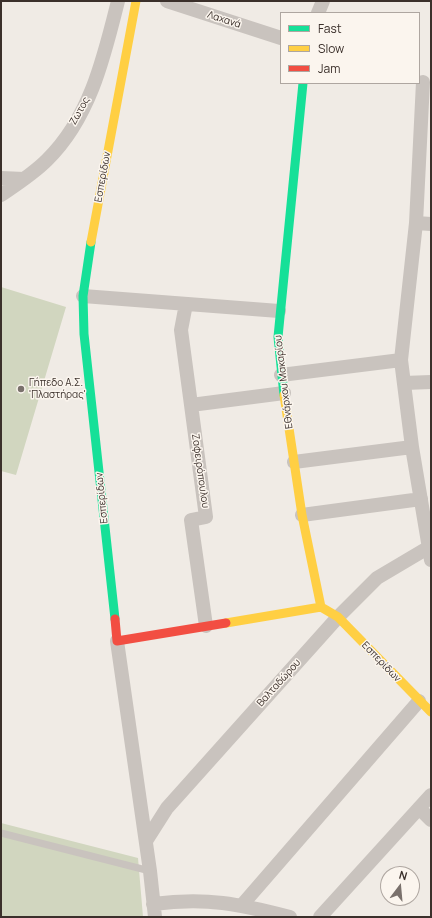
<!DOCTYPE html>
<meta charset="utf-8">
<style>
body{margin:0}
#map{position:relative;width:432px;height:918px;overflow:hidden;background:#f0ebe5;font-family:Manrope,sans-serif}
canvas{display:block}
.frame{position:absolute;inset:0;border:2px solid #3b302b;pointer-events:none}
.legend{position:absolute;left:280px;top:12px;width:140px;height:72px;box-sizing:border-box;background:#fbf5ee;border:1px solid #aea6a0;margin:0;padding:5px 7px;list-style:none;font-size:12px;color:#3b302b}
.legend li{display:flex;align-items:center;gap:8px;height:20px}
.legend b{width:20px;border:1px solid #aea6a0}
.north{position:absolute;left:380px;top:866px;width:40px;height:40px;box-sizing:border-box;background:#fbf5ee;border:1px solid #aea6a0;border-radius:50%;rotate:16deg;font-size:11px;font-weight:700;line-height:16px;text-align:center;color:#3b302b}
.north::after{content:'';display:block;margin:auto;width:14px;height:18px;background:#7a716c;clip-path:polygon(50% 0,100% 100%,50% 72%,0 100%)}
</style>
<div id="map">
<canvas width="432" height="918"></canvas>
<div class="frame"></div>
<ul class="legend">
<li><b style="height:5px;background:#16e098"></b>Fast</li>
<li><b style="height:5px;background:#ffcf43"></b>Slow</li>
<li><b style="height:5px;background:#f24e42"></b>Jam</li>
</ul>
<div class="north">N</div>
</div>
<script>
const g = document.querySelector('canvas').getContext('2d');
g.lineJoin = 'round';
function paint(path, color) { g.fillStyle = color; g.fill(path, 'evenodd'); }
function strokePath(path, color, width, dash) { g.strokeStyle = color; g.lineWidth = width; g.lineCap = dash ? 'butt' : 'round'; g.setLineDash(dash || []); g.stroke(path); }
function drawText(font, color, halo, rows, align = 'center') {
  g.font = font + ' Manrope,sans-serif'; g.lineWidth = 3; g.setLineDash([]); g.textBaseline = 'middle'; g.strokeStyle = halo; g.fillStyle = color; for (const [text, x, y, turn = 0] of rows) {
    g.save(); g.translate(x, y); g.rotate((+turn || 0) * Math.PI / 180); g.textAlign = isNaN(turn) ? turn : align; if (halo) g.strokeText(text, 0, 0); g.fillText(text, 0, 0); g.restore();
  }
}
paint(new Path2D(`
 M 1,287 L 66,307 L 16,475 L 1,471 Z
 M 1,823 L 138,858 L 143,917 L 1,917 Z`), '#d1d6bf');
strokePath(new Path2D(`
 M 1,833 L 150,871`), '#c9c3be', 7);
strokePath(new Path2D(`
 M 167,1 L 281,38
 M 318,13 L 323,1
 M 423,82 L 416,223 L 401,360 L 412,447 L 431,560
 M 1,178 L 24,179
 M 1,195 C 17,184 33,174 47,160 C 90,118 104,57 118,1
 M 416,223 L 431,224
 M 83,296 L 279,311
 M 186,304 L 181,330 L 206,517 L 191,520 L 206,626
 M 281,375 L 401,360
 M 404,383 L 431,382
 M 191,405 L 284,393
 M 294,462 L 412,447
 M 302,515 L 421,499
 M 117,641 L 150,871 L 155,917
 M 419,808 L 431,820
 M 146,841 L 167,808 L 338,617 L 377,578 L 431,546
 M 153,904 C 207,897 239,904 290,917
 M 242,905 L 419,701
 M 320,917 L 431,795`), '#c9c3be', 14);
strokePath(new Path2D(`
 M 91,242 L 83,296 L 84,334 L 115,619
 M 284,395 L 278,337 L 303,83`), '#16e098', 9);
strokePath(new Path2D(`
 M 91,242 L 136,1
 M 284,395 L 302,515 L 321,607
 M 226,623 L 321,607 L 338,617 L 431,712`), '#ffcf43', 9);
strokePath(new Path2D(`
 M 115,619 L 117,641 L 226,623`), '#f24e42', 9);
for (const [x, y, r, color] of [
 [21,389,4,"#7a716c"]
]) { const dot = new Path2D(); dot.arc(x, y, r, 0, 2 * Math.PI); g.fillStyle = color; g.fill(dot); strokePath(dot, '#fbf5ee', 1.5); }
drawText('10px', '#3b302b', '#fbf5ee', [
 ["Λαχανά",224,20,18],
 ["Ζωτος",80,111,-61],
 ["Εσπερίδων",103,177,-80],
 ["Εθνάρχου Μακαρίου",284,382,-97],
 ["Ζαφειρόπουλου",200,471,82],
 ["Εσπερίδων",102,498,-96],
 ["Εσπερίδων",381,662,46],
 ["Βαλταδώρου",279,683,-48]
]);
drawText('10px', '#3b302b', '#fbf5ee', [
 ["Γήπεδο Α.Σ.",29,383],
 ["'Πλαστήρας'",29,395]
], 'left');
</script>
